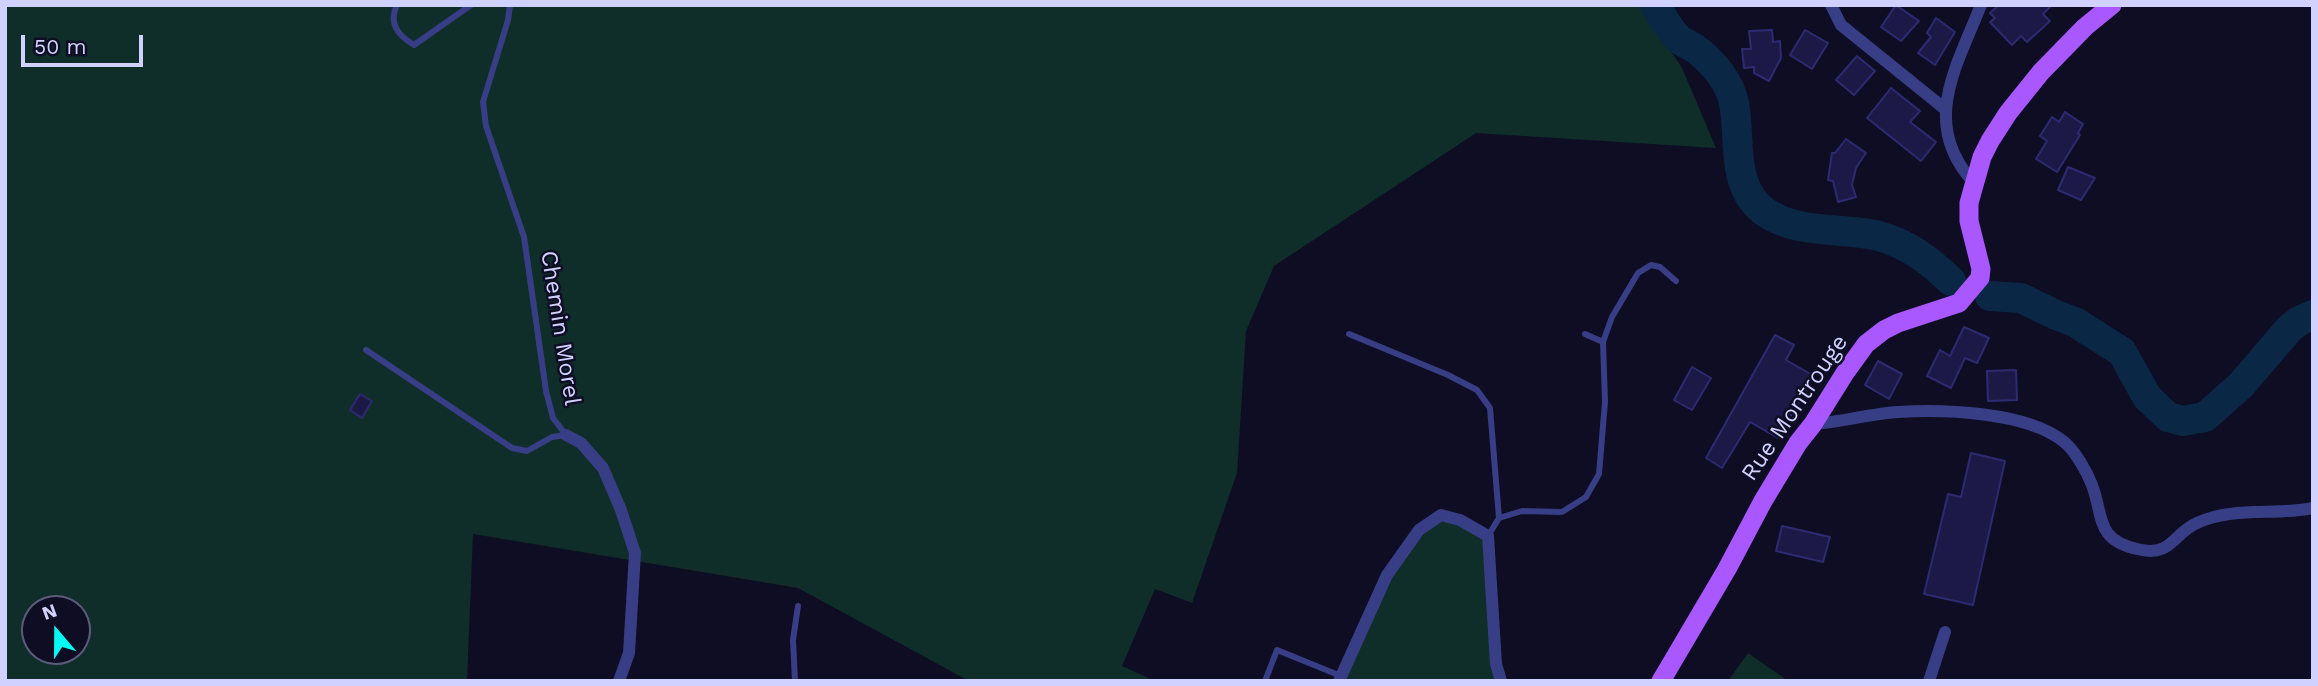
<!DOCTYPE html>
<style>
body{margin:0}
#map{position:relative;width:2318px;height:686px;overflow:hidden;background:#0e0d24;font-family:"Work Sans",sans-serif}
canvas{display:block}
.frame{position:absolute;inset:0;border:7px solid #d0d1ff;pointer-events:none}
.north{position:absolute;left:21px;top:595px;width:70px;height:70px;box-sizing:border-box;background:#0e0d24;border:2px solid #5c5b7c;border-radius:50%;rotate:340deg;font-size:19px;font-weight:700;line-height:28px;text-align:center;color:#d0d1ff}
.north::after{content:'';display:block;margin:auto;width:24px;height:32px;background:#00fbf2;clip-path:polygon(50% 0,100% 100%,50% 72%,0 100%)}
.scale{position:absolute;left:21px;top:35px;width:122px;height:32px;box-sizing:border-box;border:4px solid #d0d1ff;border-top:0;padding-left:9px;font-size:21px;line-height:24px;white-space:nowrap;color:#d0d1ff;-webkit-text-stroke:5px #0e0d24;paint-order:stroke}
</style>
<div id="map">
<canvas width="2318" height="686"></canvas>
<div class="frame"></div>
<div class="north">N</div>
<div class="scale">50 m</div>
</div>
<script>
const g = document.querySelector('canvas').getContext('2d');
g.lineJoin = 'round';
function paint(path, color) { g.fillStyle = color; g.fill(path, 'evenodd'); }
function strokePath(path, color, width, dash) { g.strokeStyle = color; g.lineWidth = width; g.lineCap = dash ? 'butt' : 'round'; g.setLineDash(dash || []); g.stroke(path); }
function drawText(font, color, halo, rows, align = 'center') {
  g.font = font + ' "Work Sans",sans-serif'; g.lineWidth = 5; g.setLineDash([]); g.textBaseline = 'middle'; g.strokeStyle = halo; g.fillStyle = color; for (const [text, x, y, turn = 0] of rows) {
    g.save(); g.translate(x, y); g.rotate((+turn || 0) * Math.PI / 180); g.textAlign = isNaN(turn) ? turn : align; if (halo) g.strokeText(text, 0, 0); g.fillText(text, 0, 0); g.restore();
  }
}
paint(new Path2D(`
 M 5,5 L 1640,5 L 1682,68 L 1716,148 L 1476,133 L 1274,266 L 1246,331 L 1237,473 L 1192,603 L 1155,589 L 1122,666 L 1155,681 L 969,681 L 798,588 L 473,534 L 467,681 L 5,681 ZM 35,609 L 77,609 L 77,651 L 35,651 Z
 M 1441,515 L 1488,536 L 1501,681 L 1339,681 L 1387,575 Z
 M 1748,653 L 1788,681 L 1728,681 Z`), '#102e29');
strokePath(new Path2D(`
 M 1655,5 C 1663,17 1669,31 1680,40 C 1686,44 1693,46 1698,51 C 1714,63 1730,83 1734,103 C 1741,139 1730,187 1765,212 C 1798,235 1843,227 1879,236 C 1908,244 1930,261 1951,281
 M 1990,296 L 2021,298 L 2056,315 L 2075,322 L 2122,352 L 2147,397 L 2168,417 L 2183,421 L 2205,417 L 2241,385 L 2289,329 L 2299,321 L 2313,315`), '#0a2846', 30);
const building = new Path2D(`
 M 1896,5 L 1919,21 L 1901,41 L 1881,27 Z
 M 1999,5 L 2052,5 L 2043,14 L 2050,21 L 2027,42 L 2021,36 L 2012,45 L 1990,22 L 1995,18 L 1990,13 Z
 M 1936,18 L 1955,32 L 1935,65 L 1918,53 L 1931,37 L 1927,33 Z
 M 1772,30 L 1773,42 L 1780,41 L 1781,58 L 1769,81 L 1754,73 L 1754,67 L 1744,68 L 1742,49 L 1751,49 L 1749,31 Z
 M 1805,30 L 1828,43 L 1812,69 L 1790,55 Z
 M 1857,56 L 1875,71 L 1854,95 L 1836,80 Z
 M 1891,88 L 1920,111 L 1910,122 L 1936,142 L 1921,161 L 1867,118 Z
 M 2065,112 L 2083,124 L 2078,133 L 2080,135 L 2057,172 L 2036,159 L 2047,141 L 2040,136 L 2052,117 L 2059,122 Z
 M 1846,139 L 1866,153 L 1856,168 L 1852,185 L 1856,197 L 1838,202 L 1833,181 L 1828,180 L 1832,153 L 1835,153 Z
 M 2068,167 L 2095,178 L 2081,200 L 2058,190 Z
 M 1964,327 L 1989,338 L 1977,363 L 1965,358 L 1951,388 L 1927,376 L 1940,350 L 1950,356 Z
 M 1775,335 L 1794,345 L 1786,360 L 1814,376 L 1778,438 L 1750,422 L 1722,468 L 1706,458 Z
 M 1878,361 L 1902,374 L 1889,399 L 1865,385 Z
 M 1692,367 L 1711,378 L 1692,410 L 1674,400 Z
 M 2016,370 L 2017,400 L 1988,401 L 1987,371 Z
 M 360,394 L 372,401 L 362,418 L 350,410 Z
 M 1971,453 L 2005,461 L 1973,605 L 1924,594 L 1948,494 L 1961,497 Z
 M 1782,526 L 1830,537 L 1823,562 L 1776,551 Z`);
paint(building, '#1c1946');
strokePath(building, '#2e2a72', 2);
strokePath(new Path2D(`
 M 397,5 C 388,24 398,35 414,45 L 471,5
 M 1349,334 L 1448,375 L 1477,390 L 1490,408 L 1499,518 L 1488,536
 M 1585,334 L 1603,342
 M 366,350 L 512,448 L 527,451 L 552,437 L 566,435 L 553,418 L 546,391 L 524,237 L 486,126 L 483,102 L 508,20 L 510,5
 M 1499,518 L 1522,511 L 1562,512 L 1586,497 L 1599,474 L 1605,402 L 1603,342 L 1612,317 L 1638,273 L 1651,265 L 1660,267 L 1676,281
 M 795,681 L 793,640 L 798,606
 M 1265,681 L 1277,650 L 1341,676`), '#373e85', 6);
strokePath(new Path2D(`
 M 1831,5 L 1841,25 L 1945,109
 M 1976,185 C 1919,126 1956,68 1981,5
 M 1813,424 C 1841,422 1869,414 1898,412 C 1944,409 2026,412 2063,441 C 2075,450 2087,472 2092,485 C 2104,517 2095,539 2137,549 C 2172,558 2173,533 2197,523 C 2234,506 2274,516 2313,508
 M 566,435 L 581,443 L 603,468 L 621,510 L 635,553 L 629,653 L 619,681
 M 1339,681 L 1387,575 L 1419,530 L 1441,515 L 1460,520 L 1488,536 L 1496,664 L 1501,681
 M 1929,681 L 1945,632`), '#373e85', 12);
strokePath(new Path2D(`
 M 1661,681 L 1727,569 L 1763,501 L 1798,443 L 1813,424 L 1845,373 L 1866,344 L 1884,330 L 1898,323 L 1959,303 L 1980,278 L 1981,269 L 1969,221 L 1969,203 L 1982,157 L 1990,141 L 2008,113 L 2041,72 L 2085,27 L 2112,5`), '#a957ff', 19);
drawText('23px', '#d0d1ff', '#0e0d24', [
 ["Chemin Morel",560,328,81],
 ["Rue Montrouge",1795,408,-56]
]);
</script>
